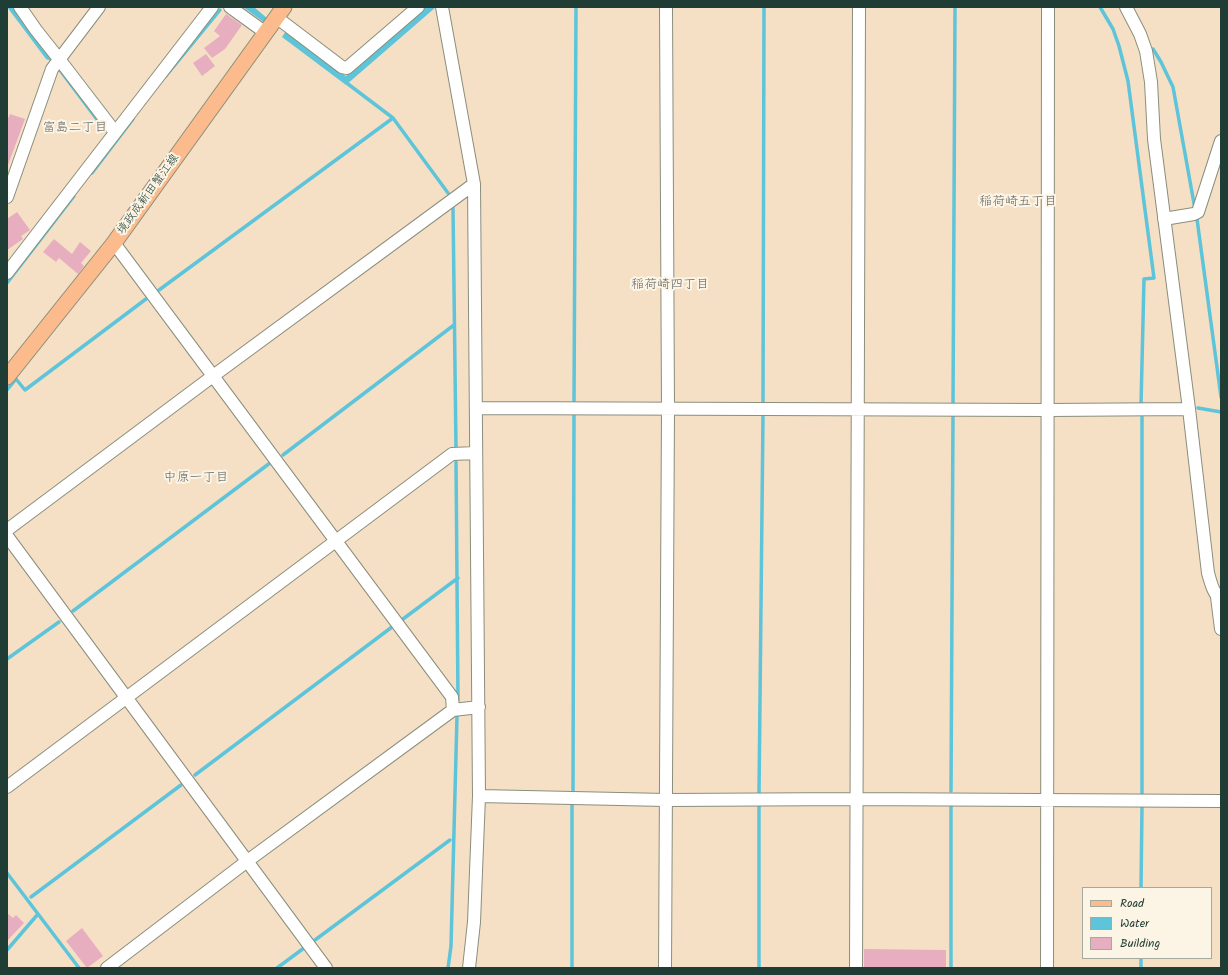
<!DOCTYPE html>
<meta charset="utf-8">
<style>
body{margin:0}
#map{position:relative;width:1228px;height:975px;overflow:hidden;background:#f5e0c5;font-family:Kalam,sans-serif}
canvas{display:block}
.frame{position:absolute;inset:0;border:8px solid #1f3d34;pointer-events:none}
.legend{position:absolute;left:1082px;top:887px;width:130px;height:72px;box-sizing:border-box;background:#fcf5e5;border:1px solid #a4ab9e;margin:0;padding:5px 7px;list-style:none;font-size:12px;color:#1f3d34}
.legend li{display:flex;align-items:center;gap:8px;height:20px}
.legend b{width:20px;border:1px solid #a4ab9e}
</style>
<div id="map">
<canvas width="1228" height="975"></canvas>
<div class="frame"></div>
<ul class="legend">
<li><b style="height:5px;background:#fbbb8d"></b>Road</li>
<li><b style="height:11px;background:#5dc4da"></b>Water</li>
<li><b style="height:11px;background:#e7aebf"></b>Building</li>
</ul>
</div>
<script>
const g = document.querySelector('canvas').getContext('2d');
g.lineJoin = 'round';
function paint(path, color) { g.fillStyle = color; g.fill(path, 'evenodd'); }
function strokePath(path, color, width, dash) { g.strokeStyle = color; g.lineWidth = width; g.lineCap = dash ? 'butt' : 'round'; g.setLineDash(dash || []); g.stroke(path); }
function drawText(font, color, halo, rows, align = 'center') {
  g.font = font + ' Kalam,"Klee One",sans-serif'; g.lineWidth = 4; g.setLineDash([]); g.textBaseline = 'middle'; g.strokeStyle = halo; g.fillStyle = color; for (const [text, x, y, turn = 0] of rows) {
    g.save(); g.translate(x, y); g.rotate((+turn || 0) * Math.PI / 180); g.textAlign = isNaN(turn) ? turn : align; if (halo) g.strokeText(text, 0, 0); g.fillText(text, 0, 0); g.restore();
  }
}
paint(new Path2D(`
 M 7,7 L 15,7 L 109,130 L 105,133 L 51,61 L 46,59 Z
 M 243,7 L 254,7 L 268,19 L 265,23 Z
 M 425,7 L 436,7 L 346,85 L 282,37 L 286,31 L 346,76 Z`), '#5dc4da');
strokePath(new Path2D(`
 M 1100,7 L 1113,29 L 1119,46 L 1128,81 L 1154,278 L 1144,279 L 1141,405
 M 1153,49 L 1161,62 L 1173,87 L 1195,209
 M 165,77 L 220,10
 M 348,84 L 393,118 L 448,193
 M 92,173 L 133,119
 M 453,208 L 456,448
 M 1197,219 L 1221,397
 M 7,283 L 74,196
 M 159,290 L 393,118
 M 7,390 L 16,379 L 25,390 L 146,299
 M 574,401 L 576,7
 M 763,402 L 764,7
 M 953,406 L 955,7
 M 1198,408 L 1221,412
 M 283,455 L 454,325
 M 456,462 L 458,700
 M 73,611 L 270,463
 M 403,619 L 458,578
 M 7,659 L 59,622
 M 195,775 L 392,627
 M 573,790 L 574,414
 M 951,791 L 953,415
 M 759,794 L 763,415
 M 1142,796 L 1142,417
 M 759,804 L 759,968
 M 7,873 L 79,968
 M 1141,888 L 1142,807
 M 31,897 L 181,785
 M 315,940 L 450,840
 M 7,950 L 38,914
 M 277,968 L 304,948
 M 448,968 L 451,946 L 457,716
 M 572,968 L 572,802
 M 951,968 L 951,806
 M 1141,968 L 1141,958`), '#5dc4da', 3.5);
paint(new Path2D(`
 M 226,14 L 242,25 L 225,49 L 212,58 L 204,48 L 220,36 L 214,31 Z
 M 206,54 L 215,66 L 202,76 L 193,63 Z
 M 10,114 L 25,119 L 8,165 L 7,165 L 7,121 Z
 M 17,212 L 30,230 L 21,236 L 23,239 L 7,250 L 7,219 Z
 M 54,239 L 72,254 L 80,242 L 91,251 L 81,263 L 84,266 L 78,274 L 59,258 L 56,262 L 43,252 Z
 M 7,913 L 13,918 L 16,915 L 24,923 L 7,941 Z
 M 82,928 L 103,956 L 87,968 L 66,941 Z
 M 864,949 L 946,950 L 946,968 L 864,968 Z`), '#e7aebf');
const minor = new Path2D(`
 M 20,7 L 36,30 L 59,59 L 115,132
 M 230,7 L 266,33
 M 442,7 L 474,184 L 479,796 L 474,922 L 469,968
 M 1126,7 L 1140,34 L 1146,51 L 1151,82 L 1154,139 L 1189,409 L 1208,573 C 1211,583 1213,593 1221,600
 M 276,17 L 342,67 L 347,68 L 418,7
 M 7,197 L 52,69 L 99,7
 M 1164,219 L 1194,214 L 1198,212 L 1221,141
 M 114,243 L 452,697 L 453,710
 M 7,273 L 212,7
 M 476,408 L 1048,410 L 1189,409
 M 7,530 L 213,376 L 474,184
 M 7,536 C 114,679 219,825 326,968
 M 1217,597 L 1221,629
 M 7,787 L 452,454 L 476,453
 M 479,796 L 666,800 L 856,799 L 1221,801
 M 107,968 L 246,862 L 453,710 L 479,707
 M 665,968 L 668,409 L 666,7
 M 856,968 L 859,7
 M 1047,968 L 1048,7`);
const major = new Path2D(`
 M 7,377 L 114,243 L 284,7`);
strokePath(minor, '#8a8e7c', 14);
strokePath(major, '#8a8e7c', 17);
strokePath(minor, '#fff', 12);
strokePath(major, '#fbbb8d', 15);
drawText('12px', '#1f3d34', '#fcf5e5', [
 ["境政成新田蟹江線",149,195,-54]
]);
drawText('13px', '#656565', '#fcf5e5', [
 ["富島二丁目",75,129],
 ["稲荷崎五丁目",1018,203],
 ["稲荷崎四丁目",670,286],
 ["中原一丁目",196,479]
]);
</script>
